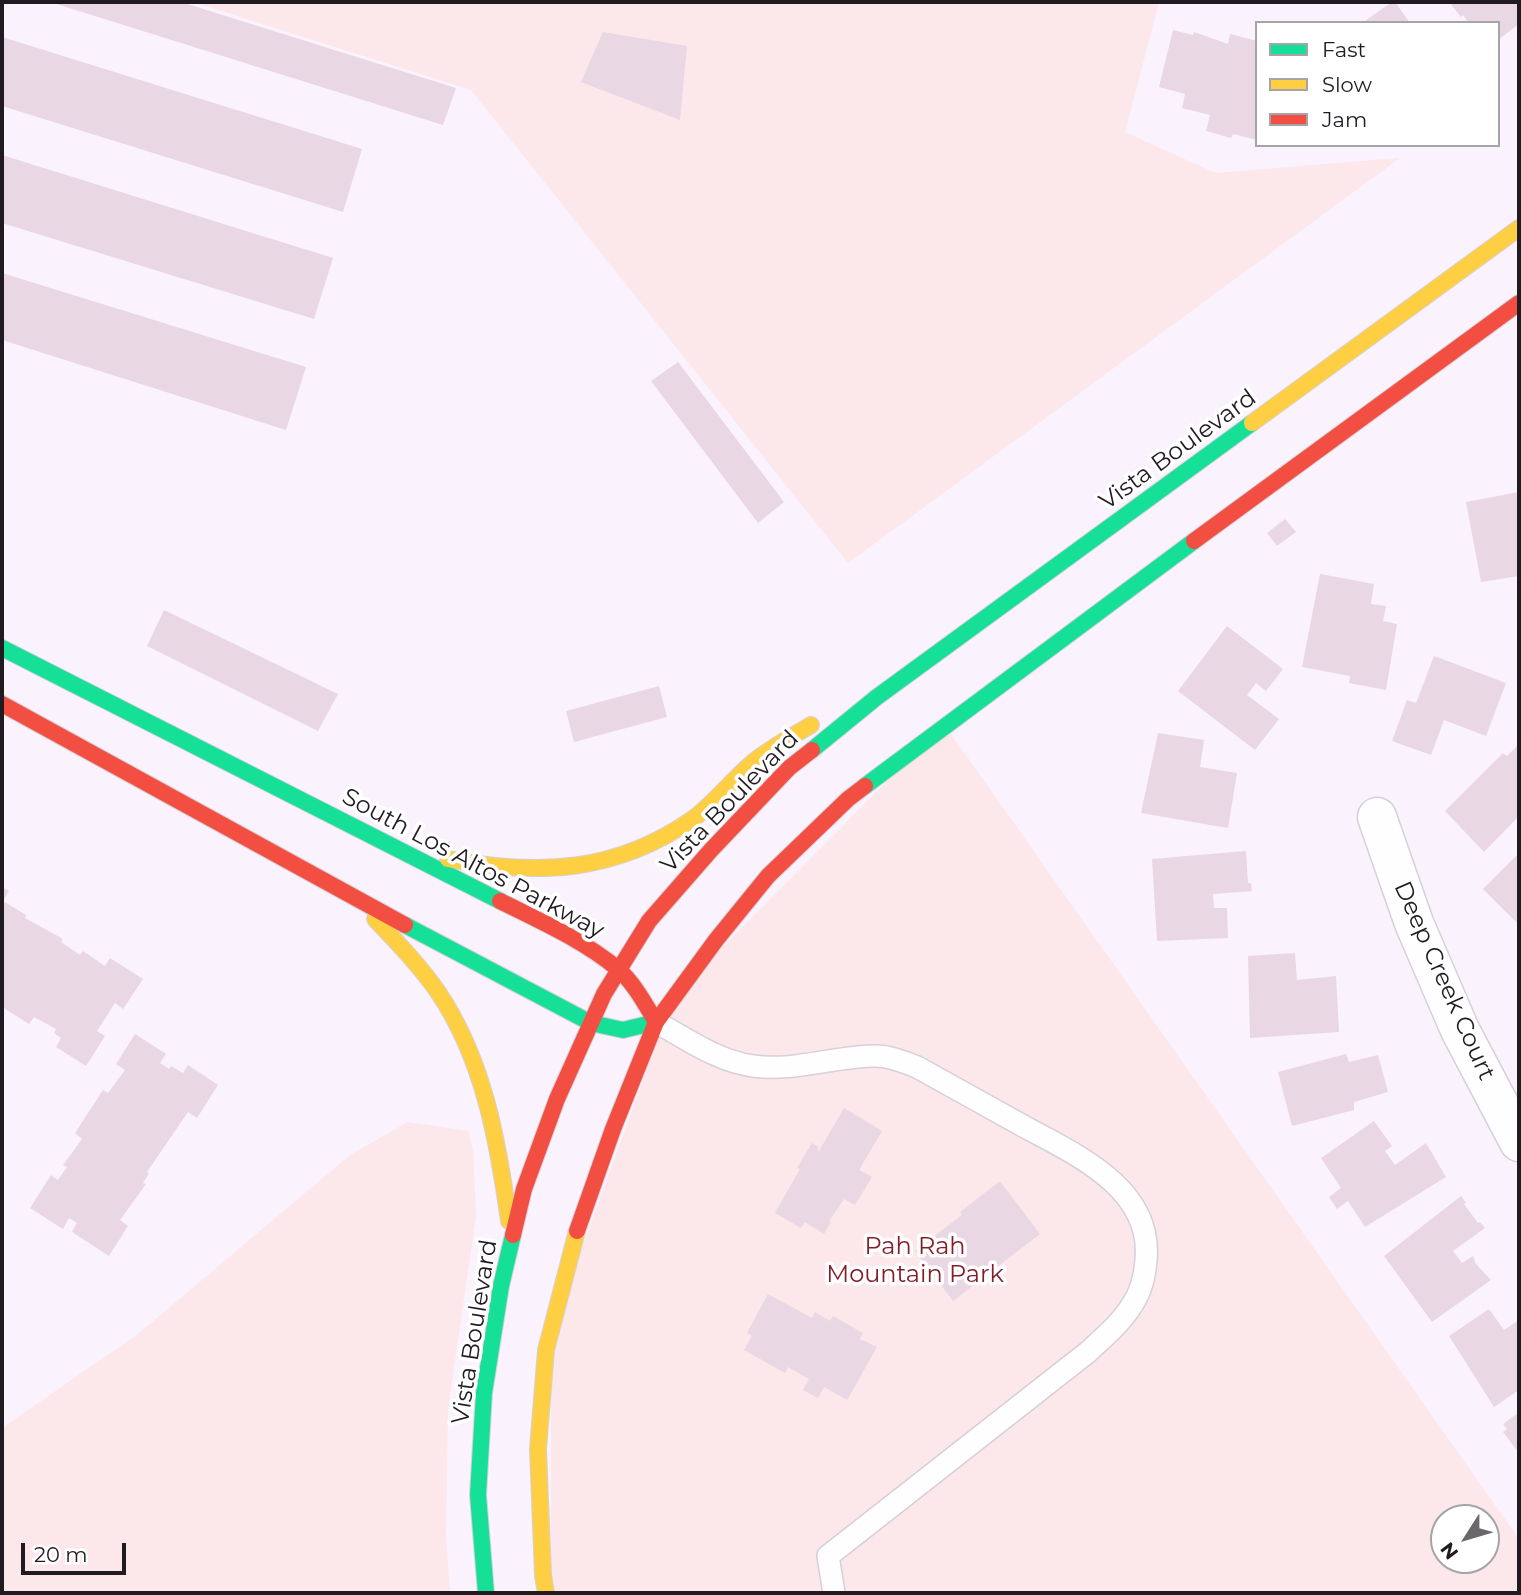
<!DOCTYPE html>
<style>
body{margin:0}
#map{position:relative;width:1521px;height:1595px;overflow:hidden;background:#faf2fc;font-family:Montserrat,sans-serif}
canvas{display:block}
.frame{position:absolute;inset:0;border:4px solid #1f1b20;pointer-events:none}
.legend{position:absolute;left:1255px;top:21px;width:245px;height:126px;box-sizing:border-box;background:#fff;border:2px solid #a5a4a6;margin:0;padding:9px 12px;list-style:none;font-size:21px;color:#1f1b20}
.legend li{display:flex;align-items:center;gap:14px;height:35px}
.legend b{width:35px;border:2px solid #a5a4a6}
.north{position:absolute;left:1430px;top:1504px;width:70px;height:70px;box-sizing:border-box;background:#fff;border:2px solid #a5a4a6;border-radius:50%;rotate:233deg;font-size:19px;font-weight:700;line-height:28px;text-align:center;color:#1f1b20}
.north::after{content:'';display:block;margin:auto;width:24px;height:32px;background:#6c666d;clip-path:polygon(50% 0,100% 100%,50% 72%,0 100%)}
.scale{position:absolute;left:21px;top:1543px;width:105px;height:32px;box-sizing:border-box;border:4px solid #1f1b20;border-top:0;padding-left:9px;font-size:21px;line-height:24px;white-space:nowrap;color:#1f1b20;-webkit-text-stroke:5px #fff;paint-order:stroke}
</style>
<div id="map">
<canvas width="1521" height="1595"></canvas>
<div class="frame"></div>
<ul class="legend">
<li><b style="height:9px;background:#16e098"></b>Fast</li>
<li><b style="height:9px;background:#ffcf43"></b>Slow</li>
<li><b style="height:9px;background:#f24e42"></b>Jam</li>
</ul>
<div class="north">N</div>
<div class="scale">20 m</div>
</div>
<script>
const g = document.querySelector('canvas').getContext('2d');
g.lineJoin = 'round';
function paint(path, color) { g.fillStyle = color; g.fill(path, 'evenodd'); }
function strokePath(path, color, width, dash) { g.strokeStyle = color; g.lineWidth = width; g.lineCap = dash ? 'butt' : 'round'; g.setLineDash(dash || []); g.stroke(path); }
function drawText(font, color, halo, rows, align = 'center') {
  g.font = font + ' Montserrat,sans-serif'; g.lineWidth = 7; g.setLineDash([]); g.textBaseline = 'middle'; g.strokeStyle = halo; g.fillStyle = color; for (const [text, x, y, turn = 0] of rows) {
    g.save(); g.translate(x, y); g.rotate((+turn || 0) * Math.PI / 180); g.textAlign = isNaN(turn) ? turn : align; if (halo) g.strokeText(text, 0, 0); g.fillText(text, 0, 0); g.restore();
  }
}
paint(new Path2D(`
 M 193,2 L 1159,2 L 1125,132 L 1215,173 L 1400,158 L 848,563 L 471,90 Z
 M 944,724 L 1519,1539 L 1519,1593 L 551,1593 L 551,1332 L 674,996 ZM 1444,1518 L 1486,1518 L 1486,1560 L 1444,1560 Z
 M 408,1122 L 468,1131 L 473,1149 L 476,1216 L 448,1409 L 446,1537 L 450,1593 L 2,1593 L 2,1428 L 138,1334 L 350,1155 Z`), '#fce7ea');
paint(new Path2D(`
 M 50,2 L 181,2 L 456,88 L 443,125 Z
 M 1392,2 L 1395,2 L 1410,23 L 1367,23 L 1365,21 Z
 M 1449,2 L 1519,2 L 1519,24 L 1498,40 L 1498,23 L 1469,23 L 1463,15 L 1461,17 Z
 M 1173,30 L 1193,35 L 1194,32 L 1228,44 L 1230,34 L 1257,41 L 1257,140 L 1233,134 L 1231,138 L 1206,131 L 1210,115 L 1182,108 L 1185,94 L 1159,87 Z
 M 603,32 L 687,46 L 680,120 L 581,82 Z
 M 2,37 L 362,149 L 343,212 L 2,106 Z
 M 2,155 L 333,258 L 314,319 L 2,223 Z
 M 2,273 L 306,367 L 286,430 L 2,340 Z
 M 678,362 L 784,502 L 758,523 L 651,381 Z
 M 1519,492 L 1519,576 L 1481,582 L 1466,502 Z
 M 1285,519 L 1296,532 L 1277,546 L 1267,533 Z
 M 1320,574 L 1374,584 L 1371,604 L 1386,606 L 1383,621 L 1397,624 L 1386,690 L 1349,683 L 1350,676 L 1302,667 Z
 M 164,610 L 338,694 L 318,731 L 147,646 Z
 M 1227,626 L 1283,669 L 1266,691 L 1256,683 L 1247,695 L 1279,719 L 1255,750 L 1178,691 Z
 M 1434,656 L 1506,683 L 1486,736 L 1444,720 L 1431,755 L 1392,741 L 1407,700 L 1416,703 Z
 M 659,686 L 667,717 L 574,742 L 566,711 Z
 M 1158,733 L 1204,740 L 1200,767 L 1237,773 L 1228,828 L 1141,813 Z
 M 1519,744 L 1519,816 L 1484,852 L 1445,811 L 1503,753 L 1507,756 Z
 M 1246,851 L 1248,883 L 1251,883 L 1252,891 L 1213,894 L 1214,908 L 1227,908 L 1228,938 L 1157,941 L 1152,859 Z
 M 1519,853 L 1519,925 L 1483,889 Z
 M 2,887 L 9,891 L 3,901 L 26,915 L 25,918 L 63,939 L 61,942 L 80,955 L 83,951 L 105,966 L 110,958 L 143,979 L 123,1009 L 115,1003 L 97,1031 L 105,1036 L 86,1066 L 56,1047 L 61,1038 L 54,1033 L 56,1029 L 34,1017 L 29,1024 L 2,1007 Z
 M 1295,953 L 1297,980 L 1336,976 L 1339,1032 L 1250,1038 L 1248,956 Z
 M 135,1034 L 166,1054 L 160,1063 L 169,1069 L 171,1066 L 183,1073 L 188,1065 L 218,1085 L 197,1118 L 188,1112 L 147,1172 L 149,1173 L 143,1183 L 146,1184 L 120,1220 L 128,1226 L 109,1256 L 72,1232 L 77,1223 L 69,1218 L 63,1229 L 30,1208 L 51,1175 L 58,1180 L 67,1167 L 63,1165 L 82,1139 L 75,1133 L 103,1090 L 108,1093 L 125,1070 L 116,1064 Z
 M 1346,1054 L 1349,1062 L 1378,1055 L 1388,1092 L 1354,1102 L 1354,1110 L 1292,1126 L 1278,1072 Z
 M 844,1108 L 882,1131 L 859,1170 L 872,1177 L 855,1205 L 844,1199 L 829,1221 L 831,1222 L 824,1234 L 805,1222 L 801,1228 L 775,1213 L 800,1169 L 797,1168 L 812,1143 L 819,1147 L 817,1149 L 819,1151 Z
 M 1374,1121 L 1392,1146 L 1385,1151 L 1395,1165 L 1426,1143 L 1446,1177 L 1365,1227 L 1348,1201 L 1337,1209 L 1329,1197 L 1341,1188 L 1321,1158 Z
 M 1000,1181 L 1040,1234 L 953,1301 L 915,1251 L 962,1215 L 960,1212 Z
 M 1461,1196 L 1466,1203 L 1464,1204 L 1478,1223 L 1480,1222 L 1485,1228 L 1453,1251 L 1462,1263 L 1473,1256 L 1476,1264 L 1491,1280 L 1432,1322 L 1384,1256 Z
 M 768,1294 L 812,1318 L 815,1312 L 830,1321 L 833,1316 L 863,1333 L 860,1339 L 877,1347 L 847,1400 L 824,1387 L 818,1398 L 803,1390 L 809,1379 L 788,1367 L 785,1373 L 744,1350 L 752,1336 L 747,1333 Z
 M 1489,1309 L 1504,1330 L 1519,1320 L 1519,1390 L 1494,1407 L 1449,1336 Z
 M 1519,1412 L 1519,1453 L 1503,1432 L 1507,1429 L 1503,1424 Z`), '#e9d8e3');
const lane = new Path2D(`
 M 656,1022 C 687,1039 717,1061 753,1066 C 795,1072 834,1056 876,1056 C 890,1056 904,1062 917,1067 C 953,1087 989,1107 1025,1127 C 1077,1155 1153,1189 1146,1260 C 1145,1275 1141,1292 1132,1305 C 1121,1323 1104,1337 1088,1352 L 828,1556 L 834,1593`);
const street = new Path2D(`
 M 1377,817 L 1414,923 L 1460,1030 L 1519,1142`);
const fast = new Path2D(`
 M 2,648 L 500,901
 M 812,750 L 877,697 L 1252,423
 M 865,786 L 1194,541
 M 405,925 L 591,1023 L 623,1030 L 656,1022
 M 486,1593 L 478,1495 L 484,1393 L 501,1286 L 513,1235`);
const slow = new Path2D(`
 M 1252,423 L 1519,228
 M 448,859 C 538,876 616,873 694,818 C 715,802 732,780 752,763 C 770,748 791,737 811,725
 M 375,919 C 397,942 420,966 438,992 C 484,1060 498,1142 509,1221
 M 546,1593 L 543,1575 L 538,1449 L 546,1350 L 577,1231`);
const jam = new Path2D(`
 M 1194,541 L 1519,303
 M 2,704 L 405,925
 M 500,901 C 540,921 583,940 618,969 C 634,983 645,1004 656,1022
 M 577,1231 L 613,1129 L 656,1022 L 716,940 L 768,876 L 848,799 L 865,786
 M 513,1235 L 524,1189 L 557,1099 L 604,994 L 649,921 L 711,850 L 789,768 L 812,750`);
strokePath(lane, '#d6d0d7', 24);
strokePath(street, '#d6d0d7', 41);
strokePath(fast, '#d6d0d7', 18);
strokePath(slow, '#d6d0d7', 18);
strokePath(jam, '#d6d0d7', 18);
strokePath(lane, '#fefdff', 21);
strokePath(street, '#fefdff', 38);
strokePath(fast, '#16e098', 16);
strokePath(slow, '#ffcf43', 16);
strokePath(jam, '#f24e42', 16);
drawText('24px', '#1f1b20', '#fff', [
 ["Vista Boulevard",1178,450,-36],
 ["Vista Boulevard",730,802,-46],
 ["South Los Altos Parkway",473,864,28],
 ["Deep Creek Court",1444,981,66],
 ["Vista Boulevard",475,1332,-81]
]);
drawText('24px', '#831e28', '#fff', [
 ["Pah Rah",915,1247],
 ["Mountain Park",915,1275]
]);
</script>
